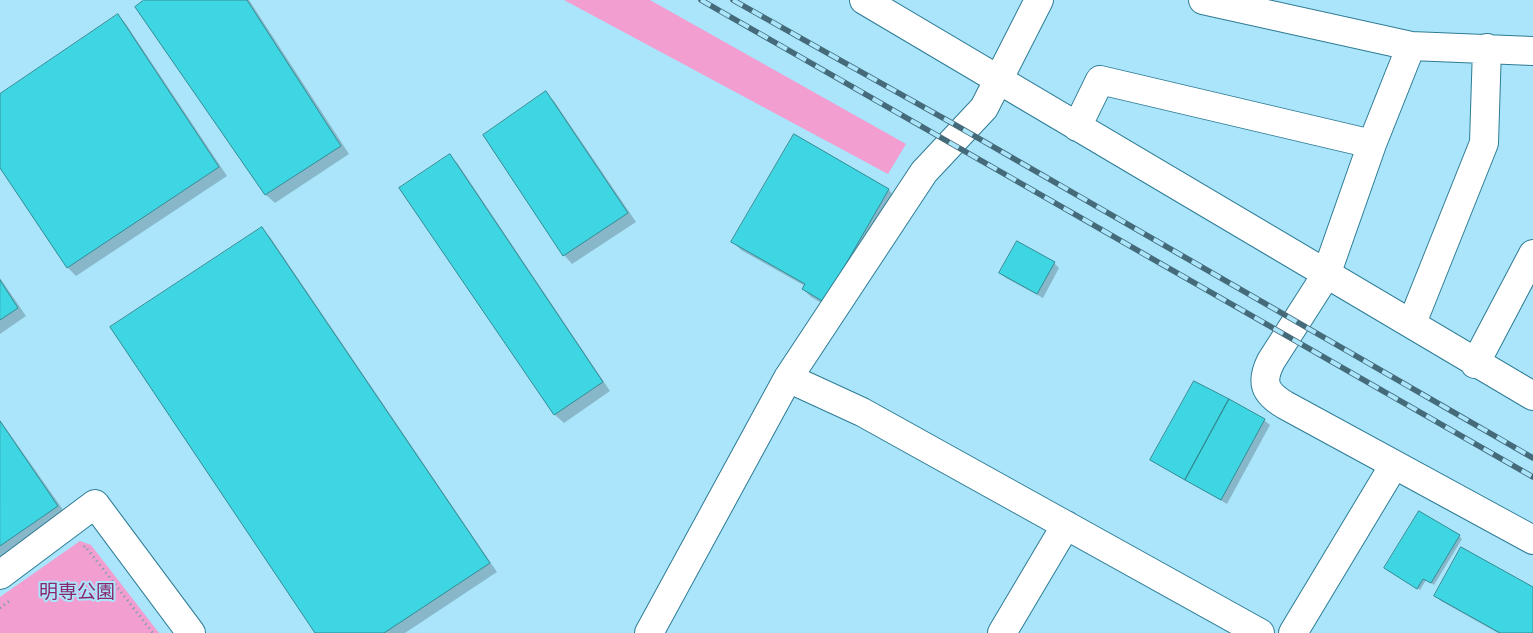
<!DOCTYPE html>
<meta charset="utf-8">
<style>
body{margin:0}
canvas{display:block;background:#aae5fb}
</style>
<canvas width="1533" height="633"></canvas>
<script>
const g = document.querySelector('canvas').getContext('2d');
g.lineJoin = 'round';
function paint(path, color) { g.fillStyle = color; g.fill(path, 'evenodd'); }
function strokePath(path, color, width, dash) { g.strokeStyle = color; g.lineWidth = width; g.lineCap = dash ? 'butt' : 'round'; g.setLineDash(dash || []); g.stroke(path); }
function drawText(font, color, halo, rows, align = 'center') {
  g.font = font + ' "Sofia Sans Condensed","Noto Sans JP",sans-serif'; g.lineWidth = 4; g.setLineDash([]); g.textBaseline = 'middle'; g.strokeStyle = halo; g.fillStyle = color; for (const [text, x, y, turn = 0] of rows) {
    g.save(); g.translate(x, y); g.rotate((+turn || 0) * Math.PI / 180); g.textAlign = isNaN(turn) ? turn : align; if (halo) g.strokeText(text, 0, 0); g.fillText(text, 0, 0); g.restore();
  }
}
paint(new Path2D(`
 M 564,0 L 650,0 L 906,144 L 888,174 Z
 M 80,541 L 91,545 L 159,633 L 0,633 L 0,597 Z`), '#f29ed0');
paint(new Path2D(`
 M 146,0 L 249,0 L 349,154 L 275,203 L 266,195 L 136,7 Z
 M 118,15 L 126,24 L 227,176 L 76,276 L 67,267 L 0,166 L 0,96 Z
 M 546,93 L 554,101 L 636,222 L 572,264 L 564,255 Z
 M 794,136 L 889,190 L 897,199 L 832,309 L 811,297 L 803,289 L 805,286 L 741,250 L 733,242 Z
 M 450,156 L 458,164 L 610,391 L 564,423 L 555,415 L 401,189 Z
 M 262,229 L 270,237 L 497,572 L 405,633 L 317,633 Z
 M 1054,263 L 1059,268 L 1043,298 L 1006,278 L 1000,273 Z
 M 0,278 L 26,316 L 0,334 Z
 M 0,420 L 66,514 L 0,560 Z
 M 1264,420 L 1270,425 L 1227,504 L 1154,462 Z
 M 1459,536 L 1462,539 L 1434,585 L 1426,580 L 1420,590 L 1385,568 Z
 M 1533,588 L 1533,633 L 1498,633 L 1441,601 L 1435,596 Z`), '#0003');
const building = new Path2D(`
 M 144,0 L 247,0 L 341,146 L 265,195 L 135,7 Z
 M 118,14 L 219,167 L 67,268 L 0,168 L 0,94 Z
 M 546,91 L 628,213 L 563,256 L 483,135 Z
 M 794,134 L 889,189 L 824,302 L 802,289 L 805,284 L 731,242 Z
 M 450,154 L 603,382 L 554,415 L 399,188 Z
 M 262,227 L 490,563 L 384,633 L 315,633 L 110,327 Z
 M 1017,241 L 1055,262 L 1037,294 L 999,273 Z
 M 0,280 L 18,308 L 0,320 Z
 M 1194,381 L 1229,399 L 1185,480 L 1150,460 Z
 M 1229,399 L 1265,419 L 1221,500 L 1185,480 Z
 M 0,421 L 58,506 L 0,546 Z
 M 1419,511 L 1460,535 L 1431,583 L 1423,579 L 1417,589 L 1384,568 Z
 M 1461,547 L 1533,587 L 1533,633 L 1500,633 L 1434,596 Z`);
paint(building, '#3ed6e3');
strokePath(building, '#328c94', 1);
const minor = new Path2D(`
 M 864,0 L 1533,396
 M 1203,0 L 1411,46 L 1533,51
 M 1411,46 L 1372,144 L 1326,275 L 1271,361 C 1260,383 1265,393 1285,405 L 1533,540
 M 1077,127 L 1100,80 L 1372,144
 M 1412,323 L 1484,143 L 1487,48
 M 1475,364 L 1533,254
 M 788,378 L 862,412 L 1260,633
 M 0,575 L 95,504 L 191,633
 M 649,633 L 788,378 L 924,172 L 984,108 L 1039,0
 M 1002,633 L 1066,525
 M 1293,633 L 1394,465`);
strokePath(minor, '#2e7c95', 30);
strokePath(new Path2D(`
 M 84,547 L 85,546 L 153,633
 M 0,608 L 12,599`), '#6d9cae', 3, [1, 4]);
strokePath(minor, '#fff', 28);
const rail = new Path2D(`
 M 701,0 L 1533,477
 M 733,0 L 952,123 L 1533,458`);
strokePath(rail, '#456b7a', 5.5);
strokePath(rail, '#aae5fb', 4, [11]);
drawText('19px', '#8b276c', '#aae5fb', [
 ["明専公園",77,593]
]);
</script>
